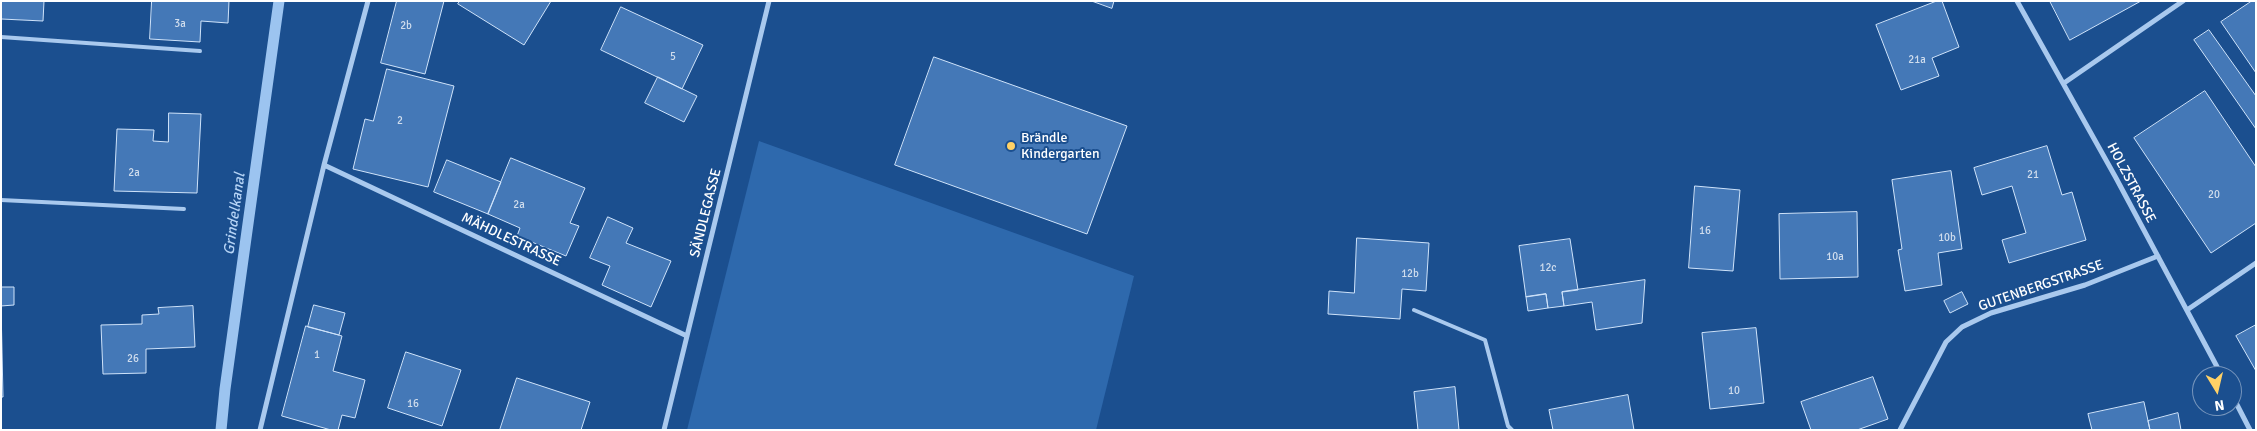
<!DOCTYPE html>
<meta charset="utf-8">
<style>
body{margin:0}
#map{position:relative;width:2257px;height:431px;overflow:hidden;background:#1b4f8f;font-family:Signika,sans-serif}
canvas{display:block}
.frame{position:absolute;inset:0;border:2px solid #fff;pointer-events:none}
.north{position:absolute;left:2192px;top:366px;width:50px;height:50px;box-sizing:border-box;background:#1b4f8f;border:1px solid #7695bc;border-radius:50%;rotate:171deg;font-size:14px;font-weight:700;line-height:20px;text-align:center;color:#fff}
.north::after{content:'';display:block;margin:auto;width:18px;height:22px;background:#ffd166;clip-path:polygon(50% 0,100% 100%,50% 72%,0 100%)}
</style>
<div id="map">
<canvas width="2257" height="431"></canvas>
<div class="frame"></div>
<div class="north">N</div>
</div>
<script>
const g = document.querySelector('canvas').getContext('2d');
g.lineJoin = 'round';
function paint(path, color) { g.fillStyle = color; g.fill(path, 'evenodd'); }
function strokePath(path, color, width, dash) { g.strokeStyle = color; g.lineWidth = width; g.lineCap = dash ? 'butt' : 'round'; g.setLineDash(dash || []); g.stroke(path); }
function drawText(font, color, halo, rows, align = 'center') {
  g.font = font + ' Signika,sans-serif'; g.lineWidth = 4; g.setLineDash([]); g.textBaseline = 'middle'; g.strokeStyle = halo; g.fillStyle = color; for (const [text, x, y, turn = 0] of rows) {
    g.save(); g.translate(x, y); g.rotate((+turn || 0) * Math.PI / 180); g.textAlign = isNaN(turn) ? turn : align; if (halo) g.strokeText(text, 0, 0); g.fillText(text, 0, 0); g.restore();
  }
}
paint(new Path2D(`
 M 759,141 L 1134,276 L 1096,430 L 687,430 Z`), '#2e69ad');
strokePath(new Path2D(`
 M 221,430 L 225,389 L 279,1`), '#9cc4f0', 11);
const building = new Path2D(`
 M 1,1 L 44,1 L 43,21 L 1,19 Z
 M 152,1 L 229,1 L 228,23 L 201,21 L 200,42 L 150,39 Z
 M 397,1 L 444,1 L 425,74 L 381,63 Z
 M 460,1 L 551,1 L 524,45 L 458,4 Z
 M 1092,1 L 1114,1 L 1112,8 Z
 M 1937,1 L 1942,1 L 1959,47 L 1932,58 L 1939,76 L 1901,90 L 1876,25 Z
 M 2050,1 L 2141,1 L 2070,40 Z
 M 2252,1 L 2256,1 L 2256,73 L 2221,22 Z
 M 621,7 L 703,45 L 682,89 L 601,50 Z
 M 2209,30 L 2256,96 L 2256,129 L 2194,40 Z
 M 934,57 L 1127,126 L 1087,234 L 895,165 Z
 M 387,69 L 454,86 L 428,187 L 353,169 L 365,119 L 373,121 Z
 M 658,77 L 697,96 L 684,122 L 645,103 Z
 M 2205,91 L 2256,167 L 2256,223 L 2211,253 L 2134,138 Z
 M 169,113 L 201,114 L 197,193 L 114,191 L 117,129 L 154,130 L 153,141 L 168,142 Z
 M 2047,146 L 2062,195 L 2072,192 L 2086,240 L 2009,263 L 2002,240 L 2026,233 L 2012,186 L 1982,195 L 1974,168 Z
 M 511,158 L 585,188 L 570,223 L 579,226 L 566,256 L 517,236 L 520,228 L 488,214 Z
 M 447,160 L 501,182 L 488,214 L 434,192 Z
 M 1951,171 L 1962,249 L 1938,253 L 1942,285 L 1905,291 L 1898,250 L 1902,249 L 1892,180 Z
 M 1695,186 L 1740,190 L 1733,271 L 1689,268 Z
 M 1857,212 L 1858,277 L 1780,279 L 1779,214 Z
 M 608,217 L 633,228 L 626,243 L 671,261 L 651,307 L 602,285 L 610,266 L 590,258 Z
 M 1357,238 L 1429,243 L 1426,291 L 1402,289 L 1400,319 L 1328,314 L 1329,291 L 1354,293 Z
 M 1570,239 L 1578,290 L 1562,292 L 1564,306 L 1548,308 L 1546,294 L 1526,297 L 1519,246 Z
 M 1645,280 L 1642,323 L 1596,330 L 1592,302 L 1564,306 L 1562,292 Z
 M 1,287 L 14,287 L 14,305 L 1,306 Z
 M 1962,292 L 1968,304 L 1950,313 L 1944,301 Z
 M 1546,294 L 1548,308 L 1528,311 L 1526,297 Z
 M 314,305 L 345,313 L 339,335 L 308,327 Z
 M 1,306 L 3,397 L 1,397 Z
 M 193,306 L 195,347 L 146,349 L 146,373 L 103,374 L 101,325 L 142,324 L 142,315 L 159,314 L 158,308 Z
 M 2256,325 L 2256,371 L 2236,336 Z
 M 306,326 L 342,336 L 333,371 L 365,380 L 355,418 L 342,415 L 338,430 L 331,430 L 282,416 Z
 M 1756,328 L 1764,403 L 1710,409 L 1702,333 Z
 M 406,352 L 461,370 L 442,426 L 388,408 Z
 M 1873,377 L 1888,419 L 1857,430 L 1811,430 L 1801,402 Z
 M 517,378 L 590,402 L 581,430 L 500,430 Z
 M 1455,387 L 1459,430 L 1418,430 L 1414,392 Z
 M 1628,395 L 1634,430 L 1553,430 L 1549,410 Z
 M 2144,402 L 2150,430 L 2092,430 L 2088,414 Z
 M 2178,413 L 2181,430 L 2150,430 L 2148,421 Z`);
paint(building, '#4478b7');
strokePath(building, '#cfe3fa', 1);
strokePath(new Path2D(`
 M 1,37 L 200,51
 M 1,200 L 184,209
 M 1414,310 L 1485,340 L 1508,426 L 1512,430`), '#a9c9ee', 4);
strokePath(new Path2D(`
 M 2017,1 L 2116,178 L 2222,376
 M 2064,83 L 2183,1
 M 324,165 L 687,336
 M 2187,310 L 2256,263
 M 2232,395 L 2250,430
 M 260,430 L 324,165 L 368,1
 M 664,430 L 769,1
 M 1900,430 L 1946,342 L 1962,327 L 1991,313 L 2085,285 L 2158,256`), '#a9c9ee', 5);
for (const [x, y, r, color] of [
 [1011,146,5,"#ffd166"]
]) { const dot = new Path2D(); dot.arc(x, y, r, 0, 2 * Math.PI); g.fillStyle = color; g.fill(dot); strokePath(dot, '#1b4f8f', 2); }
drawText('11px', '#d0dded', null, [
 ["3a",180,24],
 ["2b",406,26],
 ["5",673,57],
 ["21a",1917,60],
 ["2",400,121],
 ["2a",134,173],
 ["21",2033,175],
 ["20",2214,195],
 ["2a",519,205],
 ["16",1705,231],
 ["10b",1947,238],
 ["10a",1835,257],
 ["12c",1548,268],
 ["12b",1410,274],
 ["1",317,355],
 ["26",133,359],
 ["10",1734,391],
 ["16",413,404]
]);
drawText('14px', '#fff', '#1b4f8f', [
 ["Brändle",1021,138],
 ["Kindergarten",1021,154]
], 'left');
drawText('14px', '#fff', '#1b4f8f', [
 ["HOLZSTRASSE",2131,183,62],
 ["SÄNDLEGASSE",706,213,-76],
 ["MÄHDLESTRASSE",511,240,25],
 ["GUTENBERGSTRASSE",2041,286,-19]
]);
drawText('italic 15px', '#b5d3f5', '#1b4f8f', [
 ["Grindelkanal",235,214,-82]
]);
</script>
